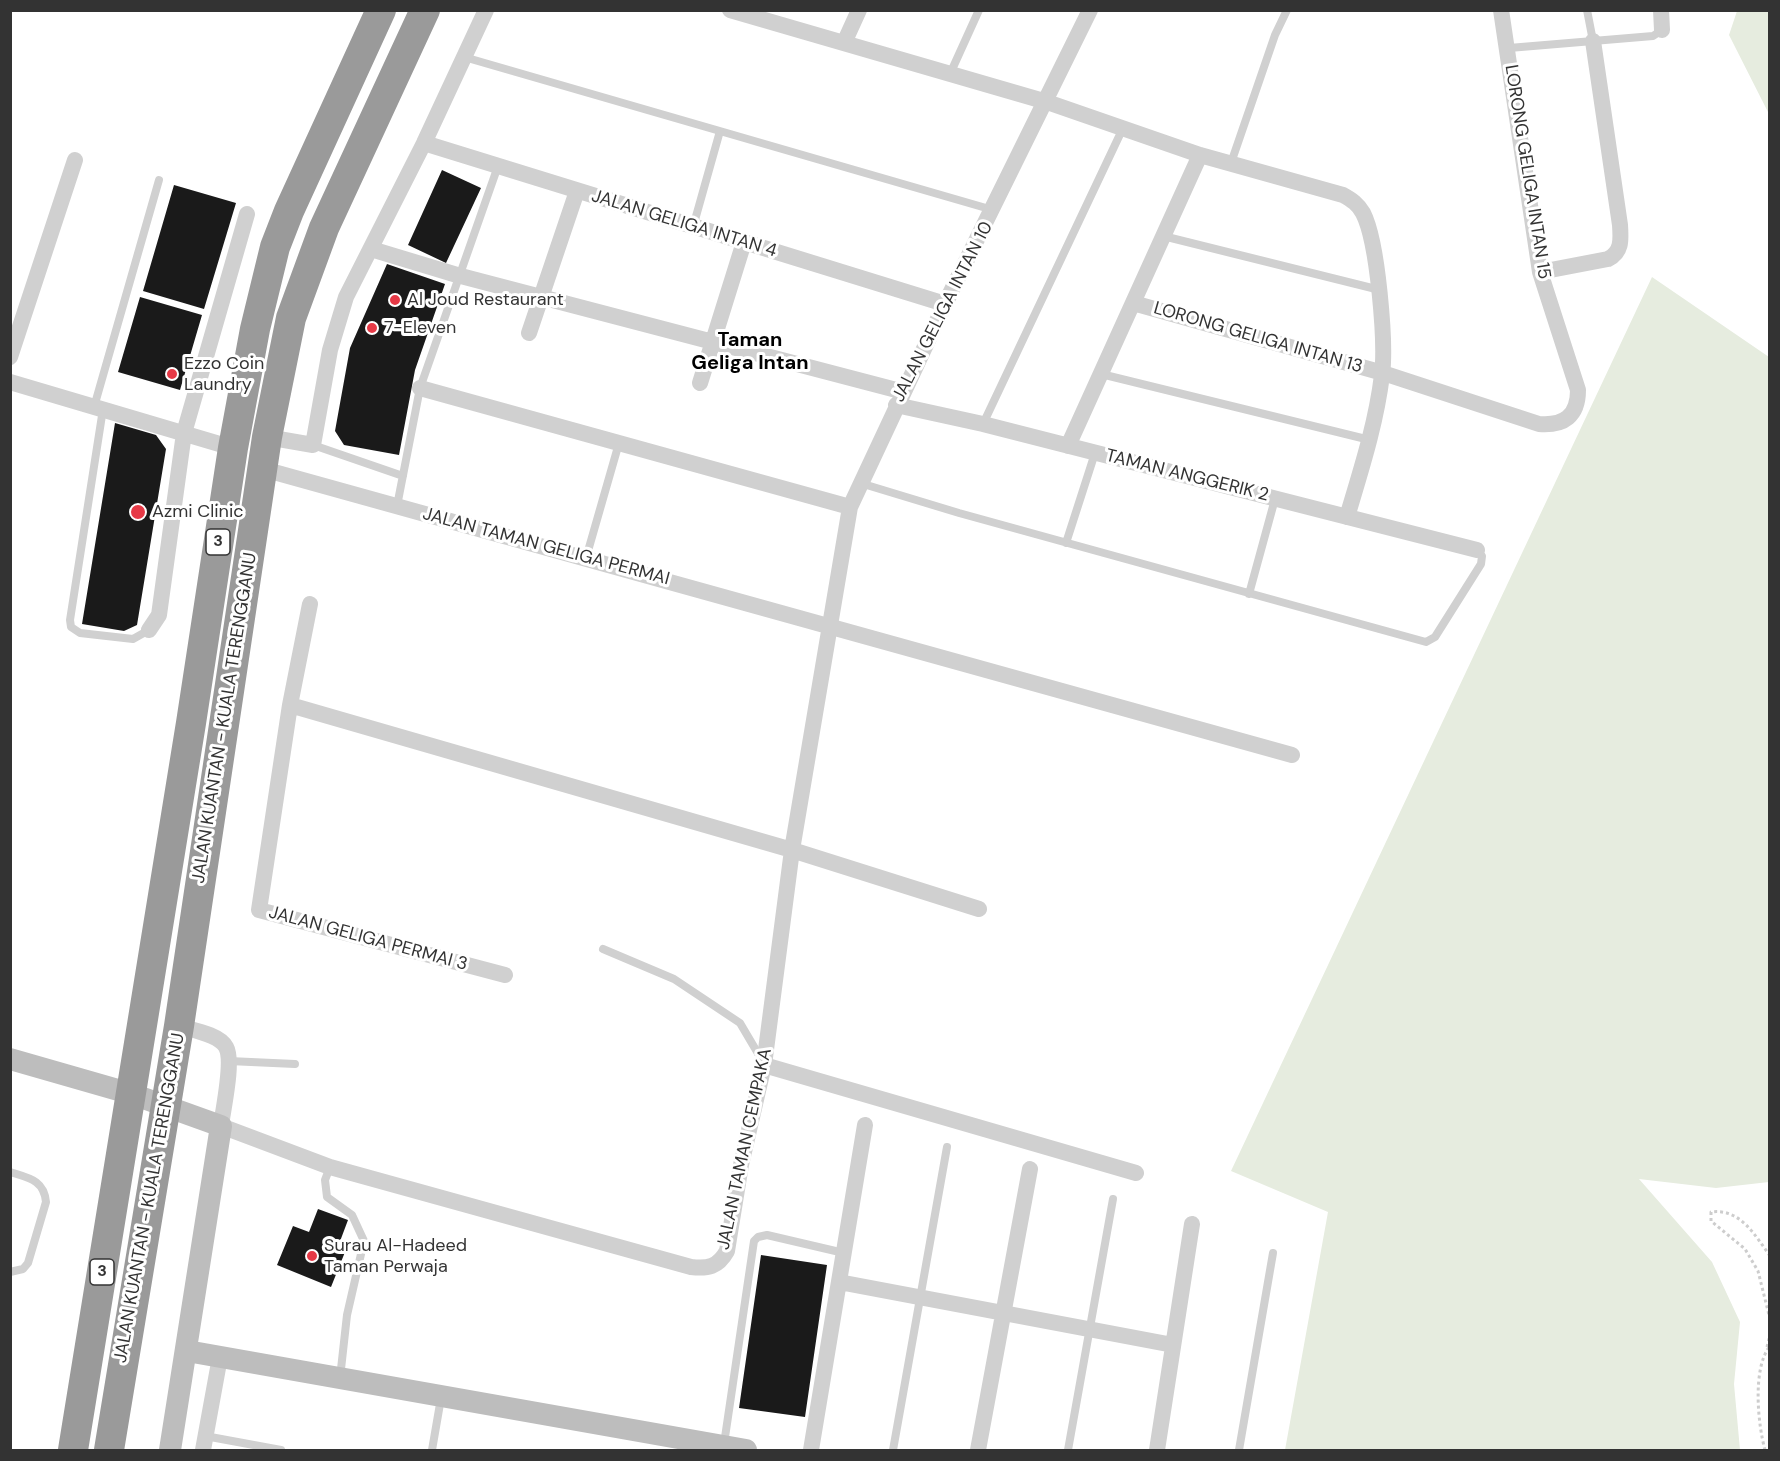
<!DOCTYPE html>
<style>
body{margin:0}
#map{position:relative;width:1780px;height:1461px;overflow:hidden;background:#fff;font-family:"DM Sans",sans-serif}
canvas{display:block}
.frame{position:absolute;inset:0;border:12px solid #333;pointer-events:none}
</style>
<div id="map">
<canvas width="1780" height="1461"></canvas>
<div class="frame"></div>
</div>
<script>
const g = document.querySelector('canvas').getContext('2d');
g.lineJoin = 'round';
function paint(path, color) { g.fillStyle = color; g.fill(path, 'evenodd'); }
function strokePath(path, color, width, dash) { g.strokeStyle = color; g.lineWidth = width; g.lineCap = dash ? 'butt' : 'round'; g.setLineDash(dash || []); g.stroke(path); }
function drawText(font, color, halo, rows, align = 'center') {
  g.font = font + ' "DM Sans",sans-serif'; g.lineWidth = 6; g.setLineDash([]); g.textBaseline = 'middle'; g.strokeStyle = halo; g.fillStyle = color; for (const [text, x, y, turn = 0] of rows) {
    g.save(); g.translate(x, y); g.rotate((+turn || 0) * Math.PI / 180); g.textAlign = isNaN(turn) ? turn : align; if (halo) g.strokeText(text, 0, 0); g.fillText(text, 0, 0); g.restore();
  }
}
paint(new Path2D(`
 M 1737,11 L 1769,11 L 1769,114 L 1729,35 Z
 M 1652,277 L 1769,357 L 1769,1182 L 1716,1188 L 1639,1179 L 1712,1262 L 1740,1322 L 1734,1384 L 1740,1450 L 1285,1450 L 1328,1212 L 1231,1171 Z`), '#e6ecdf');
paint(new Path2D(`
 M 442,170 L 481,188 L 446,263 L 408,245 Z
 M 174,185 L 236,203 L 204,309 L 143,291 Z
 M 387,264 L 445,284 L 415,370 L 399,455 L 344,445 L 335,431 L 350,348 Z
 M 140,297 L 202,315 L 180,390 L 118,372 Z
 M 115,423 L 156,435 L 166,449 L 137,625 L 124,631 L 82,624 Z
 M 318,1209 L 348,1220 L 339,1244 L 347,1247 L 331,1287 L 277,1265 L 293,1226 L 309,1232 Z
 M 761,1255 L 827,1265 L 805,1417 L 739,1408 Z`), '#1a1a1a');
strokePath(new Path2D(`
 M 1770,1256 C 1755,1235 1740,1208 1711,1212 L 1711,1221 L 1745,1249 L 1758,1271 L 1770,1319
 M 1767,1347 L 1770,1335
 M 1765,1450 C 1758,1425 1752,1368 1770,1346`), '#cdcdcd', 3, [3, 3]);
strokePath(new Path2D(`
 M 1587,10 L 1593,41 L 1653,36 L 1662,30
 M 1509,48 L 1593,41
 M 464,57 L 993,210
 M 950,74 L 979,10
 M 1231,163 L 1275,35 L 1287,10
 M 693,227 L 720,131
 M 1163,236 L 1380,290
 M 1101,374 L 1370,440
 M 94,407 L 159,180
 M 103,409 L 70,620 L 71,627 L 80,633 L 133,639 L 149,630
 M 983,424 L 1123,128
 M 313,445 L 403,476
 M 860,483 L 959,513 L 1426,642 L 1435,637 L 1481,564 L 1482,556 L 1477,550
 M 397,506 L 420,388 L 498,166
 M 1066,543 L 1095,453
 M 586,558 L 619,443
 M 1249,594 L 1275,499
 M 603,949 L 674,979 L 740,1023 L 763,1062
 M 229,1061 L 295,1064
 M 330,1167 L 325,1180 L 327,1197 L 352,1215 L 364,1241 L 347,1315 L 340,1378
 M 10,1172 C 29,1178 44,1180 46,1202 L 28,1263 L 23,1269 L 10,1272
 M 205,1436 L 281,1450
 M 724,1444 L 754,1241 L 758,1237 L 767,1235 L 844,1253
 M 432,1450 L 441,1398
 M 893,1450 L 947,1147
 M 1068,1450 L 1113,1199
 M 1239,1450 L 1273,1253`), '#d0d0d0', 8);
strokePath(new Path2D(`
 M 730,10 L 1047,102 L 1200,155 L 1343,195 C 1352,200 1358,204 1363,213 C 1378,242 1386,343 1382,375 C 1376,424 1361,470 1347,517
 M 1661,10 L 1662,30
 M 844,43 L 859,10
 M 424,143 L 945,304
 M 371,249 L 457,275 L 904,392
 M 1540,272 L 1608,259 C 1622,252 1621,240 1620,225 L 1593,41
 M 1133,303 L 1383,373 L 1539,424 C 1564,426 1578,416 1578,390 L 1540,272 L 1501,10
 M 529,333 L 577,191
 M 10,357 L 75,160
 M 10,382 L 233,448
 M 700,383 L 744,242
 M 420,388 L 850,507
 M 896,405 L 983,424 L 1477,550
 M 267,437 L 313,445 L 330,350 L 346,297 L 424,143 L 486,10
 M 1068,446 L 1200,155
 M 263,469 L 1292,755
 M 310,604 L 290,705 L 259,910 L 505,975
 M 149,630 L 159,615 L 184,433 L 247,214
 M 290,705 L 792,850 L 979,909
 M 179,1026 C 192,1030 219,1034 226,1047 C 234,1061 223,1109 221,1126 L 330,1167 L 691,1267 C 708,1269 718,1267 727,1251 L 741,1165 L 764,1065 L 792,850 L 850,507 L 945,304 L 1090,10
 M 764,1065 L 1136,1173
 M 839,1282 L 1173,1345
 M 203,1450 L 220,1357
 M 811,1450 L 865,1125
 M 978,1450 L 1030,1169
 M 1157,1450 L 1192,1224`), '#d0d0d0', 16);
strokePath(new Path2D(`
 M 10,1059 L 132,1094 L 221,1126 L 170,1450
 M 187,1351 L 746,1450`), '#bdbdbd', 22);
strokePath(new Path2D(`
 M 73,1450 L 191,723 L 233,448 L 255,329 L 275,247 L 289,211 L 381,10
 M 109,1450 L 179,1026 L 267,437 L 291,318 L 324,228 L 425,10`), '#9a9a9a', 30);
for (const [x, y, r, color] of [
 [395,300,6,"#e63946"],
 [372,328,6,"#e63946"],
 [172,374,6,"#e63946"],
 [138,512,8,"#e63946"],
 [312,1256,6,"#e63946"]
]) { const dot = new Path2D(); dot.arc(x, y, r, 0, 2 * Math.PI); g.fillStyle = color; g.fill(dot); strokePath(dot, '#fff', 2); }
for (const [x, y, w] of [
 [218,542,24],
 [102,1272,24]
]) { const box = new Path2D(); box.roundRect(x - w / 2, y - 13, w, 26, 4.5); g.fillStyle = '#fff'; g.fill(box); strokePath(box, '#333', 1.5); }
drawText('bold 16px', '#333', null, [
 ["3",218,542],
 ["3",102,1272]
]);
drawText('18px', '#333', '#fff', [
 ["LORONG GELIGA INTAN 15",1527,172,81],
 ["JALAN GELIGA INTAN 4",684,224,17],
 ["JALAN GELIGA INTAN 10",943,312,-63],
 ["LORONG GELIGA INTAN 13",1258,338,16],
 ["TAMAN ANGGERIK 2",1187,476,14],
 ["JALAN TAMAN GELIGA PERMAI",546,547,15],
 ["JALAN KUANTAN - KUALA TERENGGANU",225,718,-81],
 ["JALAN GELIGA PERMAI 3",368,939,15],
 ["JALAN TAMAN CEMPAKA",745,1149,-78],
 ["JALAN KUANTAN - KUALA TERENGGANU",150,1198,-80]
]);
drawText('18px', '#333', '#fff', [
 ["Al Joud Restaurant",407,300],
 ["7-Eleven",384,328],
 ["Ezzo Coin",184,364],
 ["Laundry",184,385],
 ["Azmi Clinic",152,512],
 ["Surau Al-Hadeed",324,1246],
 ["Taman Perwaja",324,1267]
], 'left');
drawText('bold 20px', '#000', '#fff', [
 ["Taman",750,341],
 ["Geliga Intan",750,364]
]);
</script>
